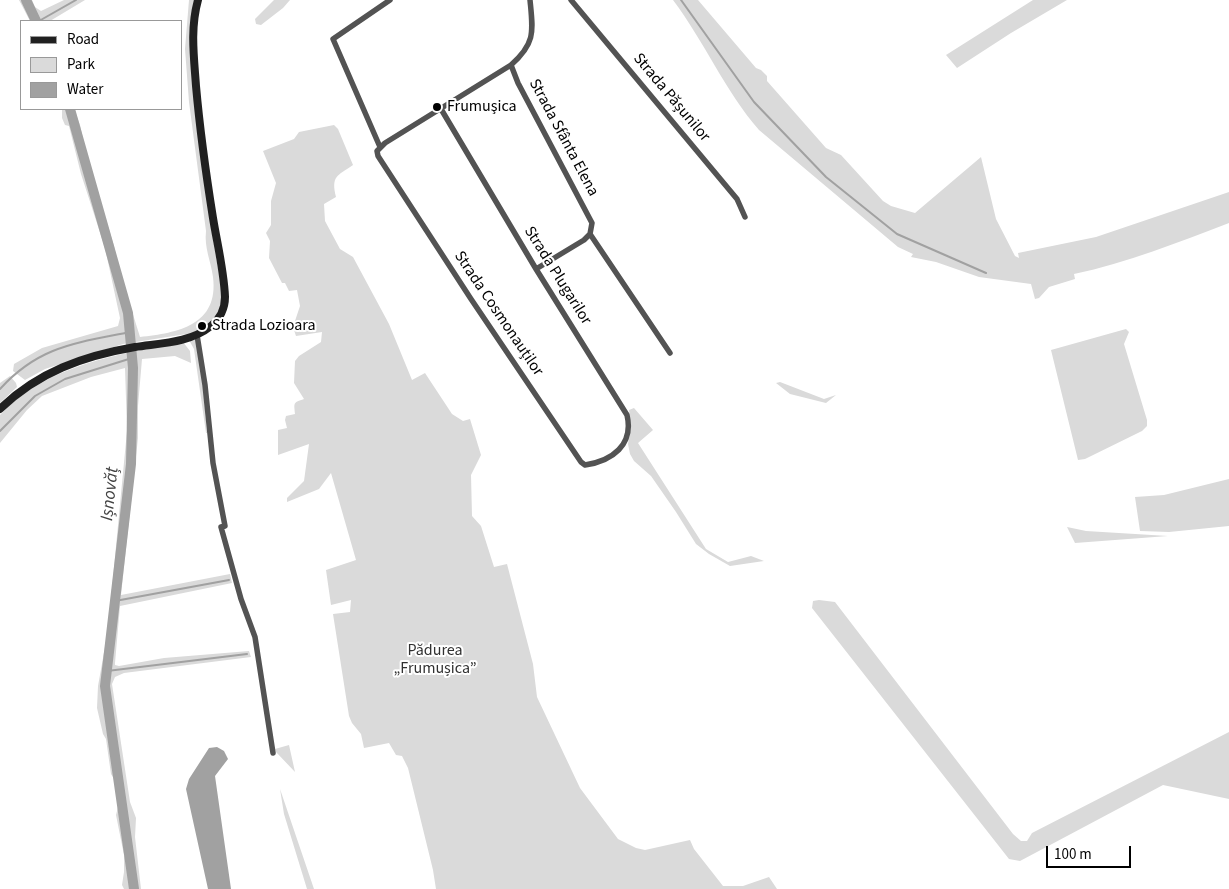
<!DOCTYPE html>
<meta charset="utf-8">
<style>
body{margin:0}
#map{position:relative;width:1229px;height:889px;overflow:hidden;background:#fff;font-family:"Source Sans 3",sans-serif}
canvas{display:block}
.legend{position:absolute;left:20px;top:20px;width:162px;height:90px;box-sizing:border-box;background:#fff;border:1px solid #999;margin:0;padding:6px 9px;list-style:none;font-size:15px;color:#000}
.legend li{display:flex;align-items:center;gap:10px;height:25px}
.legend b{width:25px;border:1px solid #999}
.scale{position:absolute;left:1046px;top:846px;width:85px;height:22px;box-sizing:border-box;border:2px solid #000;border-top:0;padding-left:6px;font-size:15px;line-height:18px;white-space:nowrap;color:#000;-webkit-text-stroke:4px #fff;paint-order:stroke}
</style>
<div id="map">
<canvas width="1229" height="889"></canvas>
<ul class="legend">
<li><b style="height:6px;background:#202020"></b>Road</li>
<li><b style="height:14px;background:#dadada"></b>Park</li>
<li><b style="height:14px;background:#a1a1a1"></b>Water</li>
</ul>
<div class="scale">100 m</div>
</div>
<script>
const g = document.querySelector('canvas').getContext('2d');
g.lineJoin = 'round';
function paint(path, color) { g.fillStyle = color; g.fill(path, 'evenodd'); }
function strokePath(path, color, width, dash) { g.strokeStyle = color; g.lineWidth = width; g.lineCap = dash ? 'butt' : 'round'; g.setLineDash(dash || []); g.stroke(path); }
function drawText(font, color, halo, rows, align = 'center') {
  g.font = font + ' "Source Sans 3",sans-serif'; g.lineWidth = 4; g.setLineDash([]); g.textBaseline = 'middle'; g.strokeStyle = halo; g.fillStyle = color; for (const [text, x, y, turn = 0] of rows) {
    g.save(); g.translate(x, y); g.rotate((+turn || 0) * Math.PI / 180); g.textAlign = isNaN(turn) ? turn : align; if (halo) g.strokeText(text, 0, 0); g.fillText(text, 0, 0); g.restore();
  }
}
paint(new Path2D(`
 M 19,0 L 32,0 L 35,7 L 41,11 L 64,0 L 85,0 L 50,21 L 30,21 Z
 M 189,0 L 194,0 L 191,19 L 211,227 L 222,292 L 222,305 L 220,313 L 204,328 L 193,333 L 123,344 L 45,369 L 25,380 L 13,371 L 14,364 L 42,348 L 118,326 L 120,318 L 105,248 L 81,174 L 69,126 L 65,125 L 62,118 L 62,109 L 74,109 L 80,125 L 87,158 L 114,246 L 119,269 L 140,337 C 178,333 219,325 213,277 C 211,261 204,248 206,231 L 189,102 L 185,49 Z
 M 274,0 L 290,0 L 283,8 L 261,25 L 256,24 L 255,19 Z
 M 673,0 L 698,0 L 756,68 L 761,70 L 767,76 L 767,81 L 826,148 L 841,155 L 883,201 L 891,206 L 915,213 L 981,157 L 996,219 L 1015,256 L 1019,258 L 1018,253 L 1096,237 L 1229,192 L 1229,223 C 1179,242 1127,263 1074,274 L 1075,279 L 1049,287 L 1039,298 L 1035,299 L 1031,284 L 979,277 L 936,262 L 911,257 L 913,254 L 898,247 L 759,130 C 725,91 704,41 673,0 Z
 M 1033,0 L 1067,0 L 1011,33 L 957,68 L 946,55 Z
 M 334,125 L 338,129 L 353,165 C 337,176 331,176 336,197 L 324,204 L 325,221 L 340,249 L 353,257 L 389,324 L 412,380 L 425,373 L 452,414 L 463,421 L 470,419 L 481,455 L 471,475 L 472,516 L 481,526 L 494,567 L 507,564 L 533,664 L 537,697 L 580,788 L 618,839 L 636,848 L 645,850 L 690,840 L 694,849 L 723,886 L 743,886 L 769,877 L 777,889 L 436,889 L 433,870 L 408,768 L 402,756 L 396,755 L 389,743 L 364,748 L 361,734 L 352,723 L 349,716 L 333,614 L 350,612 L 351,600 L 331,605 L 326,570 L 356,560 L 331,473 L 319,489 L 287,502 L 287,498 L 304,481 L 309,444 L 278,455 L 278,430 L 287,428 L 285,420 L 286,416 L 295,414 C 294,402 293,403 304,399 L 294,383 L 295,361 L 299,356 L 321,342 L 322,332 L 296,336 L 293,327 L 300,306 L 297,290 L 289,291 L 285,283 L 282,283 L 269,258 L 270,241 L 266,233 L 271,225 L 271,201 L 276,183 L 263,151 L 294,139 L 299,132 Z
 M 1126,329 L 1129,332 L 1124,344 L 1147,420 L 1147,426 L 1142,431 L 1085,459 L 1078,460 L 1051,350 Z
 M 196,339 L 203,384 L 207,433 L 206,433 L 194,349 L 189,340 Z
 M 183,342 L 190,351 L 191,363 L 175,356 L 142,359 L 138,406 L 138,438 L 121,595 L 230,574 L 232,583 L 120,606 L 115,663 L 115,665 L 119,666 L 164,658 L 249,651 L 251,657 L 124,673 L 115,677 L 112,684 L 130,802 L 136,818 L 135,837 L 141,889 L 124,889 L 122,885 L 124,872 L 124,855 L 116,815 L 118,807 L 116,782 L 111,774 L 106,739 L 103,734 L 97,708 L 98,686 L 108,630 L 127,431 L 125,368 L 91,377 L 42,396 L 27,410 L 0,443 L 0,415 C 46,365 119,354 183,342 Z
 M 10,376 L 16,383 L 17,387 L 0,403 L 0,383 Z
 M 780,382 L 824,399 L 836,395 L 826,403 L 790,394 L 776,383 Z
 M 634,408 L 653,430 L 638,443 L 706,549 L 728,562 L 751,556 L 764,561 L 730,566 L 709,554 L 696,544 L 676,512 L 651,476 L 634,461 L 630,454 L 628,444 L 631,427 L 629,410 Z
 M 1229,479 L 1229,526 L 1169,532 L 1140,531 L 1135,497 L 1164,495 Z
 M 1067,527 L 1086,531 L 1168,536 L 1075,543 Z
 M 819,600 L 835,602 L 1013,834 L 1021,841 L 1027,841 L 1032,833 L 1229,732 L 1229,799 L 1163,785 L 1020,861 L 1009,859 L 812,608 L 813,601 Z
 M 289,745 L 295,772 L 276,752 L 275,749 Z
 M 280,789 L 314,889 L 307,889 L 284,814 Z`), '#dadada');
paint(new Path2D(`
 M 217,747 L 224,751 L 228,759 L 215,776 L 231,889 L 208,889 L 186,789 L 189,779 L 209,748 Z`), '#a1a1a1');
strokePath(new Path2D(`
 M 681,0 L 754,102 L 826,177 L 897,234 L 986,273
 M 39,21 L 76,0
 M 0,389 C 39,346 76,343 130,332
 M 0,431 L 35,396 L 65,379 L 132,358
 M 115,601 L 229,580
 M 107,671 L 247,654`), '#a1a1a1', 2);
strokePath(new Path2D(`
 M 26,0 L 36,21
 M 70,109 L 128,313 L 133,368 L 131,464 L 105,686 L 134,889`), '#a1a1a1', 10);
strokePath(new Path2D(`
 M 571,0 L 737,199 L 745,217
 M 511,65 L 518,83 L 592,223 L 590,234 L 584,240 L 536,269
 M 441,109 L 536,269 L 627,415 C 634,445 612,461 585,465 L 581,462 L 471,299 L 378,156 L 377,151 L 385,143 L 511,65 C 536,43 533,31 530,0
 M 380,147 L 333,39 L 390,0
 M 590,234 L 670,353
 M 197,335 L 205,385 L 213,463 L 225,526 L 221,527 L 241,599 L 255,637 L 273,753`), '#535353', 5.5);
strokePath(new Path2D(`
 M 0,409 C 38,372 83,356 135,347 C 161,343 190,343 211,326 C 220,319 225,308 225,297 C 224,271 217,243 213,218 C 206,174 200,131 196,86 C 194,57 190,29 198,0`), '#202020', 8);
for (const [x, y, r, color] of [
 [437,107,5,"#000"],
 [202,326,5,"#000"]
]) { const dot = new Path2D(); dot.arc(x, y, r, 0, 2 * Math.PI); g.fillStyle = color; g.fill(dot); strokePath(dot, '#fff', 2); }
drawText('16px', '#000', '#fff', [
 ["Strada Pășunilor",671,98,50],
 ["Strada Sfânta Elena",563,138,62],
 ["Strada Plugarilor",557,276,58],
 ["Strada Cosmonauților",498,314,56]
]);
drawText('16px', '#000', '#fff', [
 ["Frumuşica",447,107],
 ["Strada Lozioara",212,326]
], 'left');
drawText('16px', '#313131', '#fff', [
 ["Pădurea",435,651],
 ["„Frumușica”",435,669]
]);
drawText('italic 18px', '#424242', '#fff', [
 ["Ișnovăț",111,494,-84]
]);
</script>
